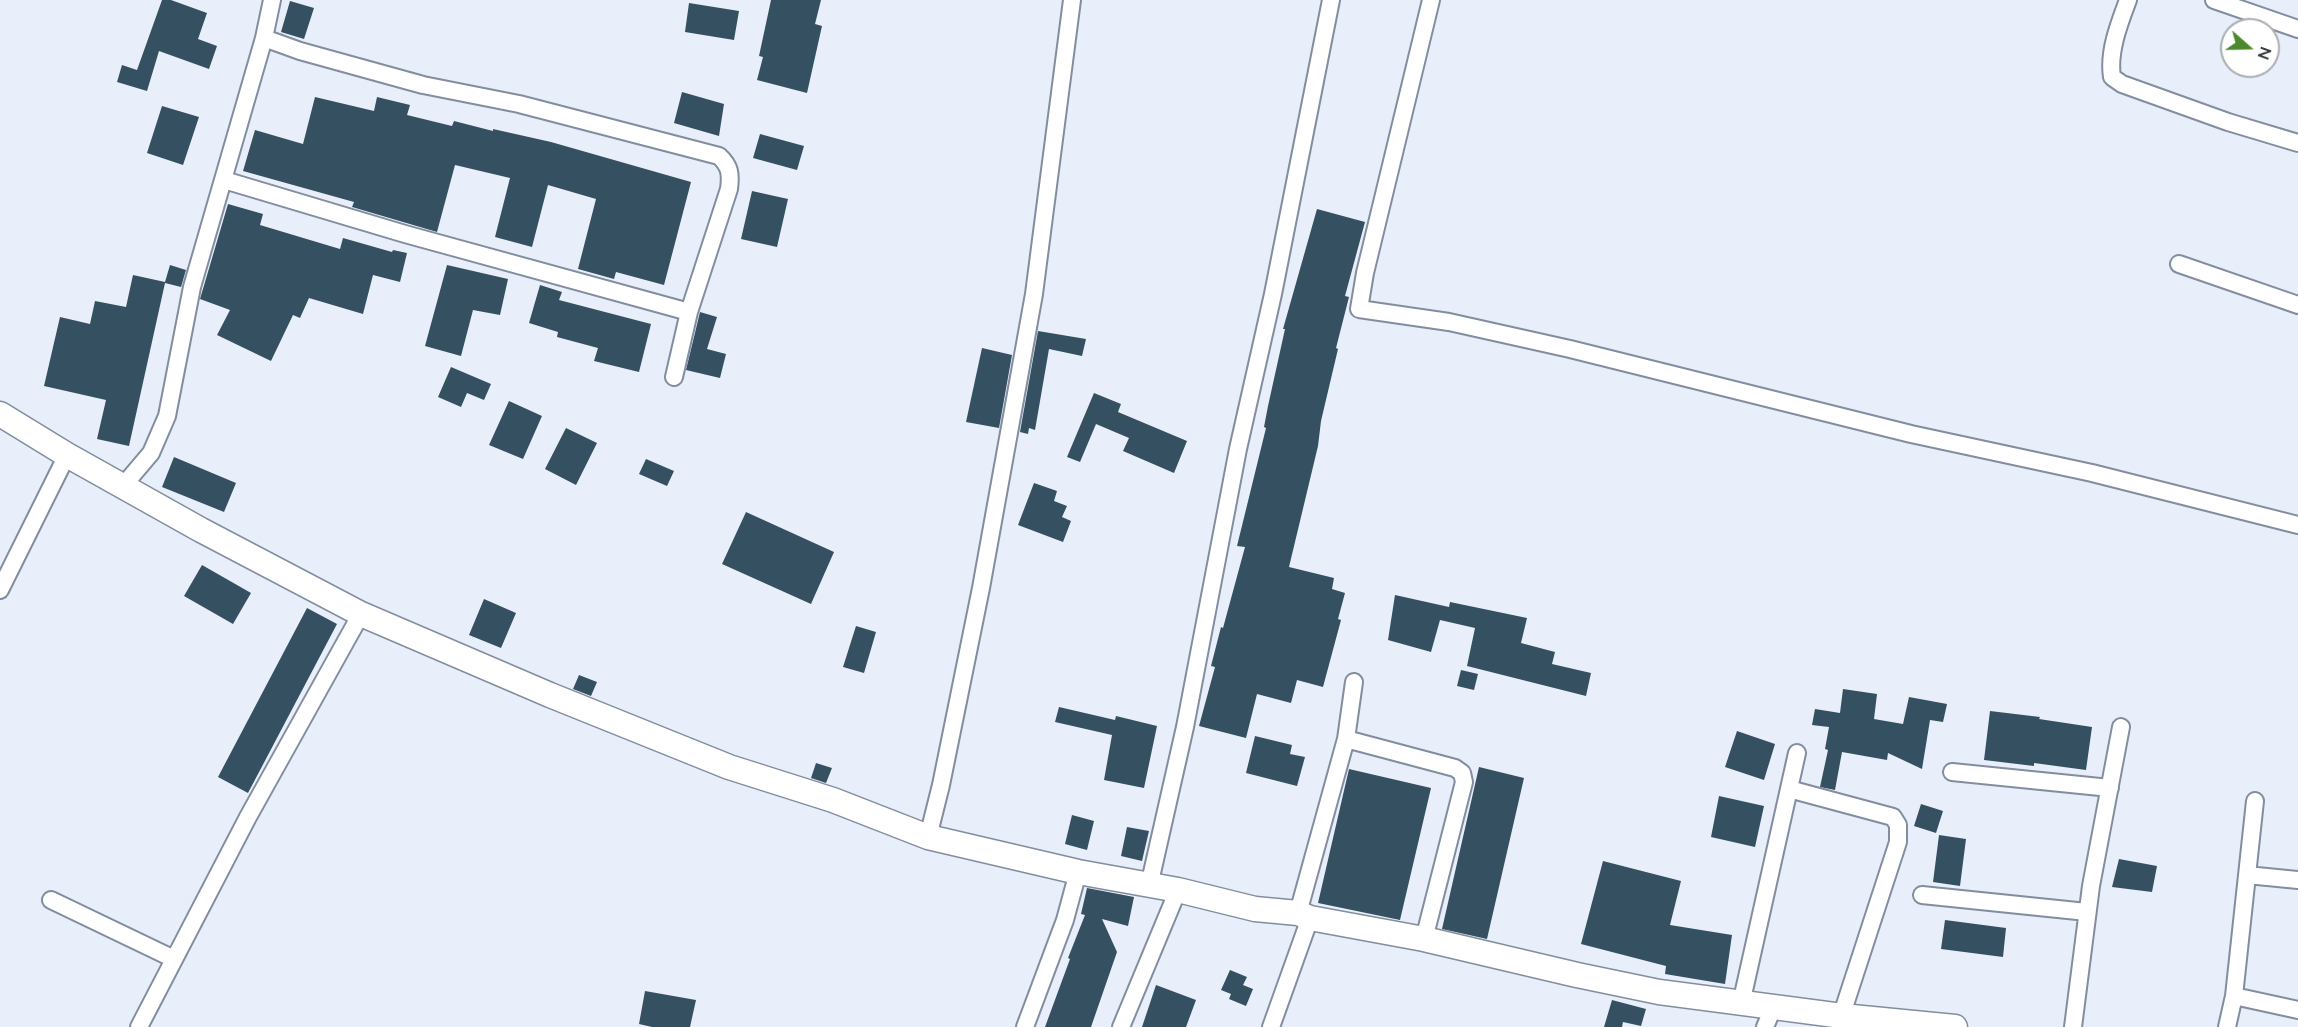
<!DOCTYPE html>
<style>
body{margin:0}
#map{position:relative;width:2298px;height:1027px;overflow:hidden;background:#e8effb;font-family:Lato,sans-serif}
canvas{display:block}
.north{position:absolute;left:2220px;top:18px;width:60px;height:60px;box-sizing:border-box;background:#fff;border:2px solid #abadb0;border-radius:50%;rotate:110deg;font-size:16px;font-weight:700;line-height:24px;text-align:center;color:#2e323a}
.north::after{content:'';display:block;margin:auto;width:21px;height:27px;background:#4b8a2c;clip-path:polygon(50% 0,100% 100%,50% 72%,0 100%)}
</style>
<div id="map">
<canvas width="2298" height="1027"></canvas>
<div class="north">N</div>
</div>
<script>
const g = document.querySelector('canvas').getContext('2d');
g.lineJoin = 'round';
function paint(path, color) { g.fillStyle = color; g.fill(path, 'evenodd'); }
function strokePath(path, color, width, dash) { g.strokeStyle = color; g.lineWidth = width; g.lineCap = dash ? 'butt' : 'round'; g.setLineDash(dash || []); g.stroke(path); }
paint(new Path2D(`
 M 162,0 L 171,0 L 207,13 L 198,39 L 217,46 L 209,69 L 159,51 L 147,91 L 117,82 L 122,65 L 137,70 Z
 M 771,0 L 821,0 L 815,24 L 822,26 L 807,93 L 757,80 L 763,57 L 759,56 Z
 M 290,1 L 314,8 L 304,39 L 281,32 Z
 M 689,3 L 739,11 L 734,40 L 685,32 Z
 M 682,92 L 724,104 L 719,136 L 674,123 Z
 M 315,97 L 374,111 L 377,97 L 410,105 L 407,115 L 452,126 L 454,121 L 493,131 L 493,129 L 551,142 L 691,182 L 664,285 L 616,272 L 614,279 L 578,269 L 596,199 L 548,185 L 532,247 L 495,237 L 510,178 L 455,165 L 437,232 L 352,207 L 354,202 L 243,171 L 255,130 L 303,144 Z
 M 162,106 L 199,117 L 183,165 L 147,153 Z
 M 760,134 L 804,146 L 797,170 L 753,158 Z
 M 752,191 L 788,199 L 777,247 L 741,239 Z
 M 228,204 L 263,214 L 260,225 L 340,249 L 343,238 L 392,252 L 393,250 L 407,253 L 400,282 L 373,275 L 363,314 L 309,298 L 300,318 L 293,315 L 271,361 L 217,335 L 230,310 L 200,299 Z
 M 1317,209 L 1365,222 L 1345,296 L 1349,297 L 1336,348 L 1338,349 L 1321,421 L 1318,446 L 1289,567 L 1334,578 L 1332,589 L 1345,593 L 1338,619 L 1341,620 L 1323,687 L 1297,680 L 1291,703 L 1257,694 L 1246,738 L 1199,726 L 1215,667 L 1211,666 L 1221,627 L 1223,628 L 1245,547 L 1237,546 L 1266,428 L 1264,427 L 1268,406 L 1285,329 L 1283,329 Z
 M 170,265 L 186,270 L 181,287 L 165,283 L 129,446 L 97,439 L 106,400 L 44,386 L 60,317 L 90,324 L 95,301 L 126,307 L 133,275 L 165,282 Z
 M 447,265 L 508,279 L 500,315 L 473,310 L 461,356 L 425,346 Z
 M 540,285 L 562,292 L 559,300 L 651,324 L 639,372 L 594,361 L 598,348 L 557,337 L 558,332 L 529,323 Z
 M 700,312 L 717,317 L 707,349 L 726,354 L 720,378 L 686,370 Z
 M 1038,331 L 1086,339 L 1082,356 L 1049,349 L 1035,430 L 1029,428 L 1028,434 L 1020,432 Z
 M 982,348 L 1012,355 L 999,428 L 966,422 Z
 M 451,367 L 491,384 L 484,400 L 467,393 L 461,407 L 438,397 Z
 M 1094,393 L 1121,404 L 1118,412 L 1187,441 L 1174,473 L 1123,451 L 1129,438 L 1096,424 L 1080,462 L 1067,457 Z
 M 509,401 L 542,416 L 523,459 L 489,445 Z
 M 566,428 L 597,443 L 576,485 L 545,469 Z
 M 174,457 L 236,483 L 224,512 L 162,487 Z
 M 646,459 L 674,471 L 667,486 L 639,474 Z
 M 1034,483 L 1057,491 L 1054,501 L 1067,506 L 1062,517 L 1071,521 L 1063,542 L 1018,525 Z
 M 746,512 L 834,552 L 811,604 L 722,564 Z
 M 202,565 L 251,593 L 233,624 L 184,596 Z
 M 1395,595 L 1449,607 L 1450,602 L 1527,618 L 1521,643 L 1555,652 L 1552,664 L 1591,673 L 1586,696 L 1467,666 L 1475,628 L 1440,620 L 1431,652 L 1388,640 Z
 M 484,599 L 516,613 L 501,648 L 469,635 Z
 M 307,608 L 337,624 L 248,793 L 218,777 Z
 M 856,626 L 876,632 L 864,673 L 843,667 Z
 M 1461,670 L 1478,674 L 1474,690 L 1457,686 Z
 M 579,675 L 597,682 L 591,696 L 573,689 Z
 M 1843,689 L 1877,694 L 1874,719 L 1903,724 L 1909,697 L 1947,704 L 1943,722 L 1930,720 L 1922,769 L 1888,753 L 1887,760 L 1842,752 L 1835,790 L 1820,787 L 1828,750 L 1825,749 L 1829,727 L 1812,725 L 1815,709 L 1840,713 Z
 M 1059,707 L 1115,720 L 1116,716 L 1157,726 L 1144,788 L 1104,780 L 1112,735 L 1055,722 Z
 M 1990,711 L 2040,717 L 2039,719 L 2092,727 L 2086,770 L 2034,763 L 2034,766 L 1984,760 Z
 M 1737,731 L 1775,744 L 1764,780 L 1725,767 Z
 M 1255,736 L 1292,745 L 1290,754 L 1305,757 L 1297,786 L 1246,773 Z
 M 816,763 L 832,768 L 826,783 L 811,778 Z
 M 1479,767 L 1524,778 L 1487,939 L 1442,929 Z
 M 1349,769 L 1431,788 L 1400,920 L 1318,903 Z
 M 1719,796 L 1764,806 L 1755,847 L 1711,837 Z
 M 1921,804 L 1943,811 L 1936,833 L 1914,826 Z
 M 1072,815 L 1094,821 L 1087,850 L 1065,844 Z
 M 1127,827 L 1149,831 L 1142,861 L 1121,856 Z
 M 1939,835 L 1966,839 L 1960,886 L 1933,882 Z
 M 2119,859 L 2157,866 L 2152,892 L 2112,887 Z
 M 1603,861 L 1681,881 L 1670,925 L 1732,935 L 1725,984 L 1665,974 L 1666,966 L 1581,944 Z
 M 1087,888 L 1134,897 L 1128,926 L 1102,919 L 1117,952 L 1091,1027 L 1045,1027 L 1070,959 L 1068,958 L 1085,915 L 1081,914 Z
 M 1945,920 L 2006,928 L 2003,957 L 1941,949 Z
 M 1230,970 L 1247,977 L 1243,985 L 1253,989 L 1246,1006 L 1229,999 L 1231,994 L 1221,990 Z
 M 1156,985 L 1196,1000 L 1186,1027 L 1142,1027 Z
 M 645,991 L 696,1000 L 690,1027 L 652,1027 L 639,1024 Z
 M 1612,1000 L 1646,1009 L 1641,1026 L 1623,1022 L 1622,1027 L 1604,1027 Z`), '#355060');
const street = new Path2D(`
 M 1431,0 L 1365,273 L 1359,309 L 1449,322 L 1570,349 L 1911,434 L 2092,473 L 2298,525
 M 2128,0 C 2119,24 2108,52 2112,77 L 2122,84 L 2228,122 L 2298,143
 M 2214,0 L 2298,29
 M 264,38 L 300,51 L 423,85 L 519,104 L 719,156 C 730,166 731,174 729,189 L 689,312 L 674,377
 M 224,180 L 405,234 L 689,312
 M 2179,264 L 2298,305
 M 123,486 L 151,453 L 167,416 L 192,287 L 264,38 L 272,0
 M 0,590 L 67,455
 M 1346,739 L 1455,768 L 1462,773 L 1464,782 L 1424,939
 M 1952,772 L 2110,788
 M 1789,789 L 1893,817 L 1898,825 L 1898,842 L 1839,1023
 M 928,837 L 941,785 L 981,588 L 1034,294 L 1072,0
 M 2247,875 L 2298,880
 M 1149,886 L 1185,727 L 1238,449 L 1273,294 L 1331,0
 M 1922,895 L 2087,912
 M 51,900 L 174,959
 M 1298,913 L 1346,739 L 1354,682
 M 2234,996 L 2298,1010
 M 1741,1004 L 1797,753
 M 139,1027 L 248,817 L 361,614
 M 1025,1027 L 1065,920 L 1078,872
 M 1121,1027 L 1178,890
 M 1271,1027 L 1310,918
 M 1765,1027 L 1773,1008
 M 2073,1027 L 2091,886 L 2121,727
 M 2227,1027 L 2234,996 L 2255,801`);
const secondary = new Path2D(`
 M 0,414 L 67,455 L 201,530 L 361,614 L 550,695 L 729,767 L 833,800 L 928,837 L 1078,872 L 1178,890 L 1255,909 L 1298,913 L 1310,918 L 1424,939 L 1577,975 L 1659,992 L 1842,1016 L 1955,1027`);
strokePath(street, '#828d9f', 20);
strokePath(secondary, '#828d9f', 27);
strokePath(street, '#fff', 16);
strokePath(secondary, '#fff', 24);
</script>
